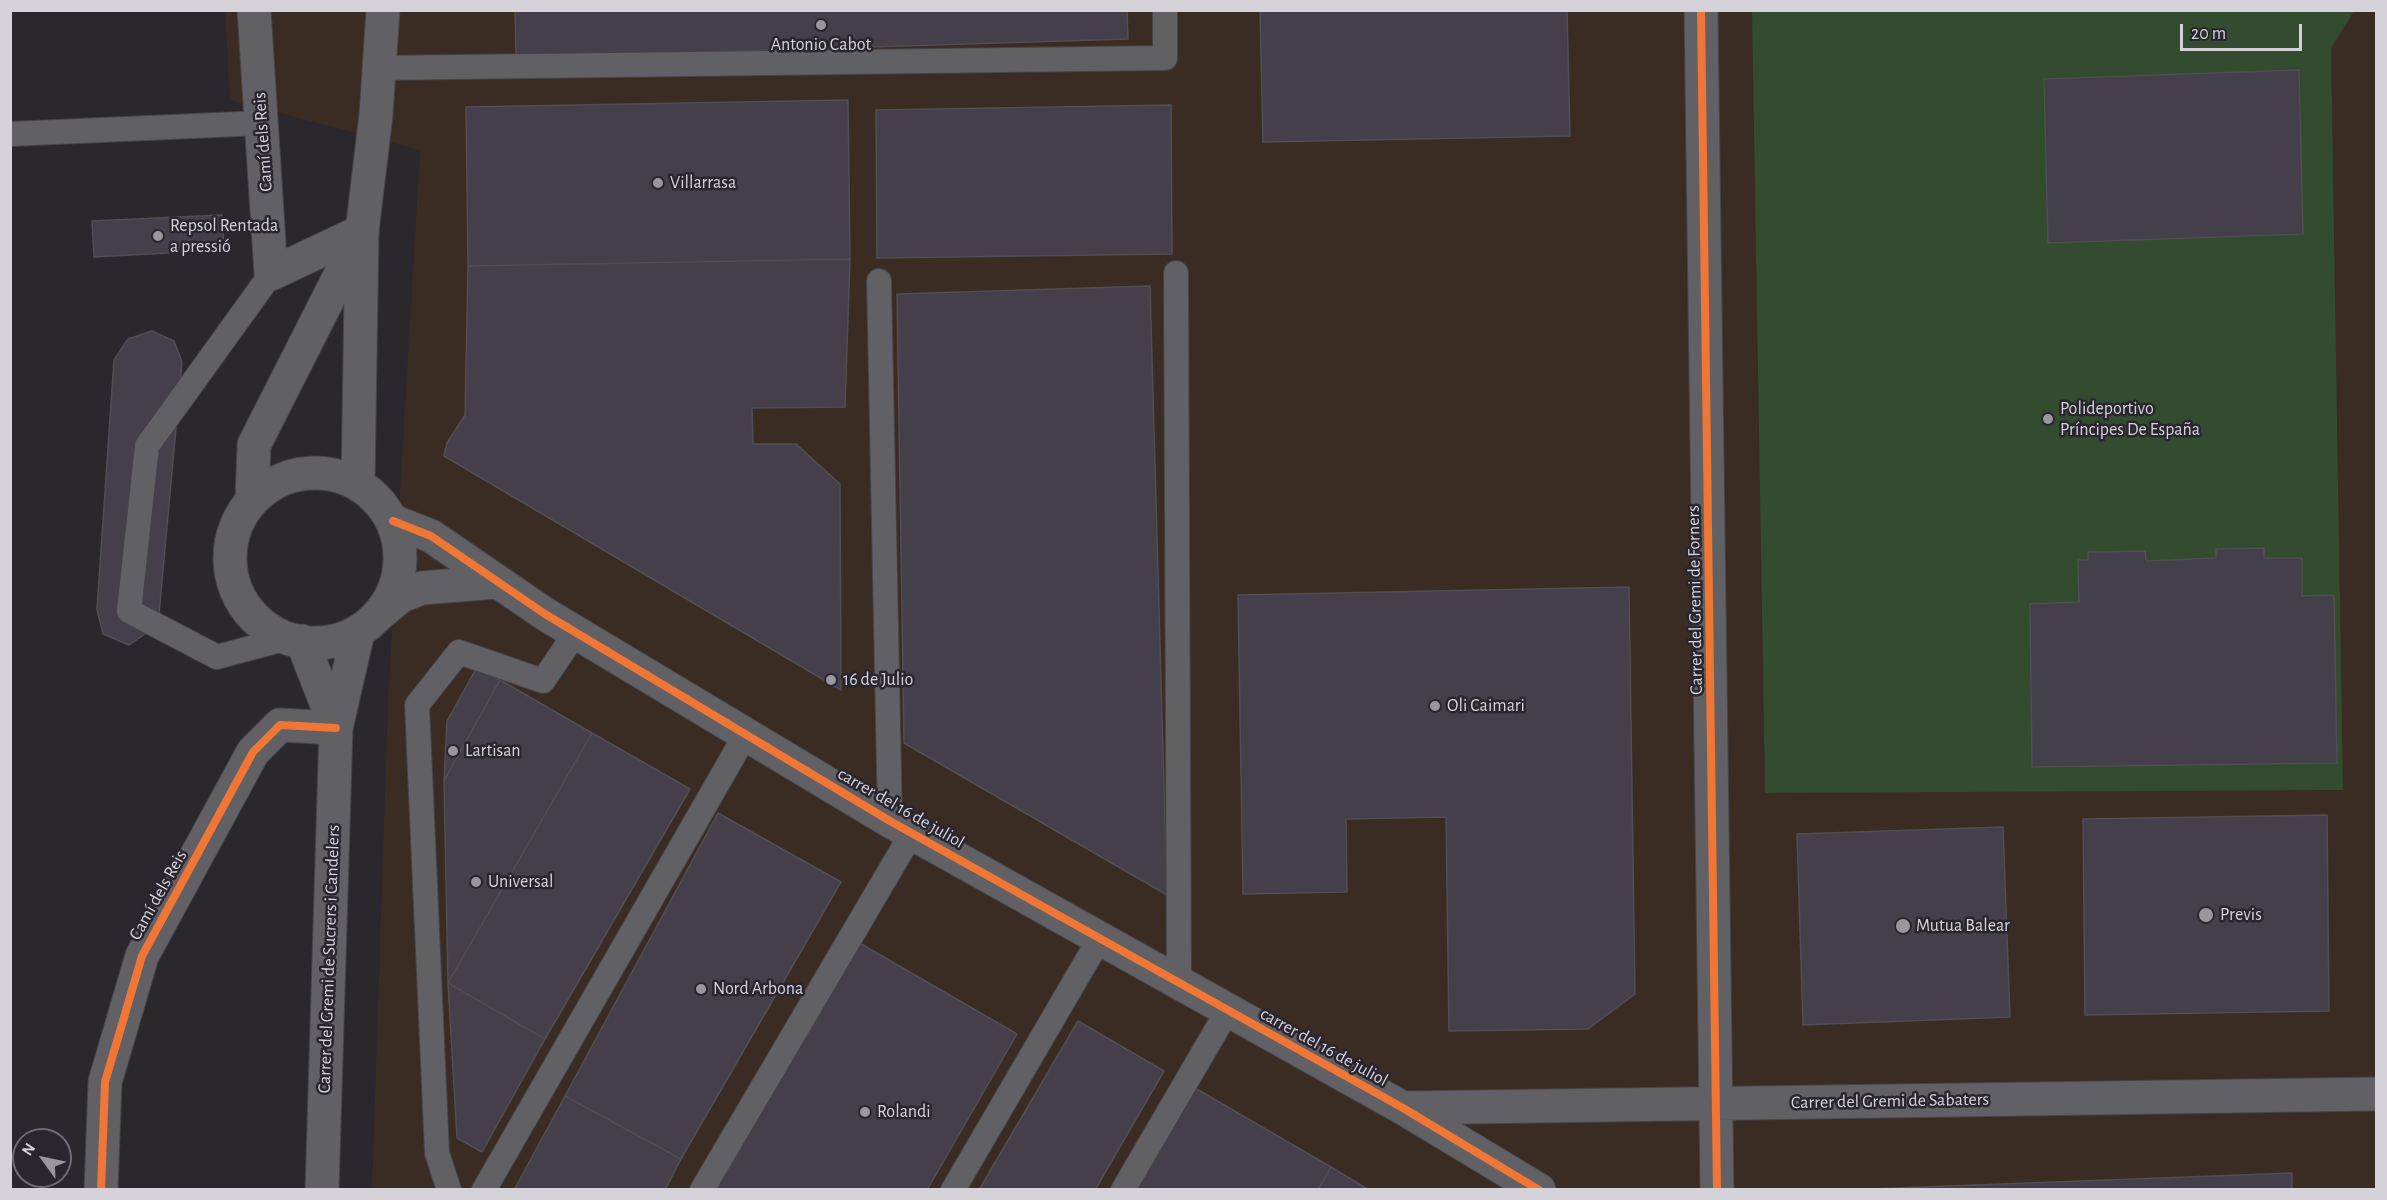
<!DOCTYPE html>
<meta charset="utf-8">
<style>
body{margin:0}
#map{position:relative;width:2387px;height:1200px;overflow:hidden;background:#2a282d;font-family:"Alegreya Sans",sans-serif}
canvas{display:block}
.frame{position:absolute;inset:0;border:12px solid #d5d3d9;pointer-events:none}
.north{position:absolute;left:12px;top:1128px;width:60px;height:60px;box-sizing:border-box;background:#29262f;border:2px solid #6e6b73;border-radius:50%;rotate:303deg;font-size:16px;font-weight:700;line-height:24px;text-align:center;color:#d5d3d9}
.north::after{content:'';display:block;margin:auto;width:21px;height:27px;background:#99979d;clip-path:polygon(50% 0,100% 100%,50% 72%,0 100%)}
.scale{position:absolute;left:2180px;top:24px;width:122px;height:27px;box-sizing:border-box;border:3px solid #d5d3d9;border-top:0;padding-left:8px;font-size:18px;line-height:21px;white-space:nowrap;color:#d5d3d9;-webkit-text-stroke:4px #29262f;paint-order:stroke}
</style>
<div id="map">
<canvas width="2387" height="1200"></canvas>
<div class="frame"></div>
<div class="north">N</div>
<div class="scale">20 m</div>
</div>
<script>
const g = document.querySelector('canvas').getContext('2d');
g.lineJoin = 'round';
function paint(path, color) { g.fillStyle = color; g.fill(path, 'evenodd'); }
function strokePath(path, color, width, dash) { g.strokeStyle = color; g.lineWidth = width; g.lineCap = dash ? 'butt' : 'round'; g.setLineDash(dash || []); g.stroke(path); }
function drawText(font, color, halo, rows, align = 'center') {
  g.font = font + ' "Alegreya Sans",sans-serif'; g.lineWidth = 5; g.setLineDash([]); g.textBaseline = 'middle'; g.strokeStyle = halo; g.fillStyle = color; for (const [text, x, y, turn = 0] of rows) {
    g.save(); g.translate(x, y); g.rotate((+turn || 0) * Math.PI / 180); g.textAlign = isNaN(turn) ? turn : align; if (halo) g.strokeText(text, 0, 0); g.fillText(text, 0, 0); g.restore();
  }
}
paint(new Path2D(`
 M 225,11 L 2376,11 L 2376,1189 L 372,1189 L 388,700 L 420,150 L 230,100 Z`), '#3a2b23');
paint(new Path2D(`
 M 1752,11 L 2354,11 L 2331,48 L 2343,790 L 1765,793 Z`), '#334b2f');
const building = new Path2D(`
 M 515,10 L 1127,10 L 1128,39 L 516,58 Z
 M 1260,10 L 1567,10 L 1570,136 L 1263,142 Z
 M 2299,70 L 2303,234 L 2048,243 L 2044,79 Z
 M 848,100 L 850,259 L 468,266 L 466,107 Z
 M 1171,105 L 1172,254 L 877,258 L 876,110 Z
 M 222,215 L 224,250 L 94,257 L 92,221 Z
 M 850,259 L 845,407 L 752,408 L 753,444 L 796,444 L 840,484 L 841,690 L 444,456 L 447,443 L 465,415 L 468,266 Z
 M 1150,286 L 1167,895 L 904,743 L 897,294 Z
 M 152,331 L 174,341 L 182,362 L 159,614 L 151,630 L 129,645 L 103,634 L 97,609 L 114,360 L 128,339 Z
 M 2264,548 L 2264,558 L 2302,558 L 2302,596 L 2334,595 L 2337,763 L 2032,767 L 2030,604 L 2079,602 L 2078,560 L 2088,560 L 2088,552 L 2145,551 L 2146,561 L 2216,558 L 2216,549 Z
 M 1629,587 L 1635,994 L 1588,1029 L 1449,1031 L 1446,817 L 1346,819 L 1347,892 L 1243,894 L 1238,595 Z
 M 477,667 L 500,680 L 444,781 L 447,721 Z
 M 500,680 L 592,733 L 448,983 L 444,781 Z
 M 592,733 L 690,789 L 545,1039 L 448,983 Z
 M 718,813 L 841,882 L 681,1159 L 565,1096 Z
 M 2327,815 L 2329,1011 L 2085,1015 L 2083,819 Z
 M 2003,827 L 2010,1017 L 1803,1025 L 1797,834 Z
 M 856,941 L 1017,1034 L 927,1190 L 712,1190 Z
 M 448,983 L 545,1039 L 482,1152 L 457,1138 Z
 M 1078,1021 L 1164,1071 L 1095,1190 L 979,1190 Z
 M 1195,1088 L 1331,1167 L 1318,1190 L 1136,1190 Z
 M 565,1096 L 681,1159 L 665,1190 L 514,1190 Z
 M 1331,1167 L 1369,1190 L 1318,1190 Z
 M 2292,1173 L 2292,1190 L 1843,1190 Z`);
paint(building, '#443f4a');
strokePath(building, '#504f53', 1.5);
const service = new Path2D(`
 M 377,68 L 1165,58 L 1165,10
 M 10,134 L 262,123
 M 1176,273 L 1179,982
 M 271,274 L 147,446 L 129,611 L 217,657 L 288,638
 M 879,281 L 890,821
 M 449,1190 L 437,1153 L 417,705 L 459,652 L 543,681 L 576,632
 M 484,1190 L 746,734
 M 702,1190 L 912,833
 M 953,1190 L 1100,938
 M 1123,1190 L 1228,1010`);
const minor = new Path2D(`
 M 254,10 L 271,274 L 362,231
 M 1701,10 L 1717,1190
 M 393,521 L 431,536 L 545,614 L 890,821 L 1403,1108 L 1539,1190
 M 377,616 L 401,596 L 422,588 L 497,582
 M 1403,1108 L 2376,1094
 M 101,1190 L 105,1082 L 142,956 L 253,752 L 280,725 L 336,728`);
const tertiary = new Path2D(`
 M230 558a85 85 0 1 1 170 0a85 85 0 1 1-170 0Z
 M 358,483 L 362,231 L 376,115 L 383,10
 M 252,500 L 254,445 L 359,238
 M 302,641 L 336,728
 M 322,1190 L 336,728 L 358,632`);
strokePath(service, '#454448', 26);
strokePath(minor, '#454448', 35);
strokePath(tertiary, '#454448', 35);
strokePath(service, '#616064', 24);
strokePath(minor, '#616064', 33);
strokePath(tertiary, '#616064', 33);
strokePath(new Path2D(`
 M 1701,10 L 1717,1190
 M 393,521 L 431,536 L 545,614 L 890,821 L 1403,1108 L 1539,1190
 M 101,1190 L 105,1082 L 142,956 L 253,752 L 280,725 L 336,728`), '#f07635', 8);
for (const [x, y, r, color] of [
 [821,25,6,"#99979d"],
 [658,183,6,"#99979d"],
 [158,236,6,"#99979d"],
 [2048,419,6,"#99979d"],
 [831,680,6,"#99979d"],
 [1435,706,6,"#99979d"],
 [453,751,6,"#99979d"],
 [476,882,6,"#99979d"],
 [2206,915,8,"#99979d"],
 [1903,926,8,"#99979d"],
 [701,989,6,"#99979d"],
 [865,1112,6,"#99979d"]
]) { const dot = new Path2D(); dot.arc(x, y, r, 0, 2 * Math.PI); g.fillStyle = color; g.fill(dot); strokePath(dot, '#29262f', 2); }
drawText('18px', '#d5d3d9', '#29262f', [
 ["Antonio Cabot",821,45,"center"],
 ["Villarrasa",670,183],
 ["Repsol Rentada",170,226],
 ["a pressió",170,247],
 ["Polideportivo",2060,409],
 ["Príncipes De España",2060,430],
 ["16 de Julio",843,680],
 ["Oli Caimari",1447,706],
 ["Lartisan",465,751],
 ["Universal",488,882],
 ["Previs",2220,915],
 ["Mutua Balear",1916,926],
 ["Nord Arbona",713,989],
 ["Rolandi",877,1112]
], 'left');
drawText('18px', '#d5d3d9', '#29262f', [
 ["Camí dels Reis",263,142,-94],
 ["Carrer del Gremi de Forners",1695,600,-91],
 ["carrer del 16 de juliol",901,808,30],
 ["Camí dels Reis",158,895,-61],
 ["Carrer del Gremi de Sucrers i Candelers",329,959,-88],
 ["carrer del 16 de juliol",1324,1047,29],
 ["Carrer del Gremi de Sabaters",1890,1101,-1]
]);
</script>
